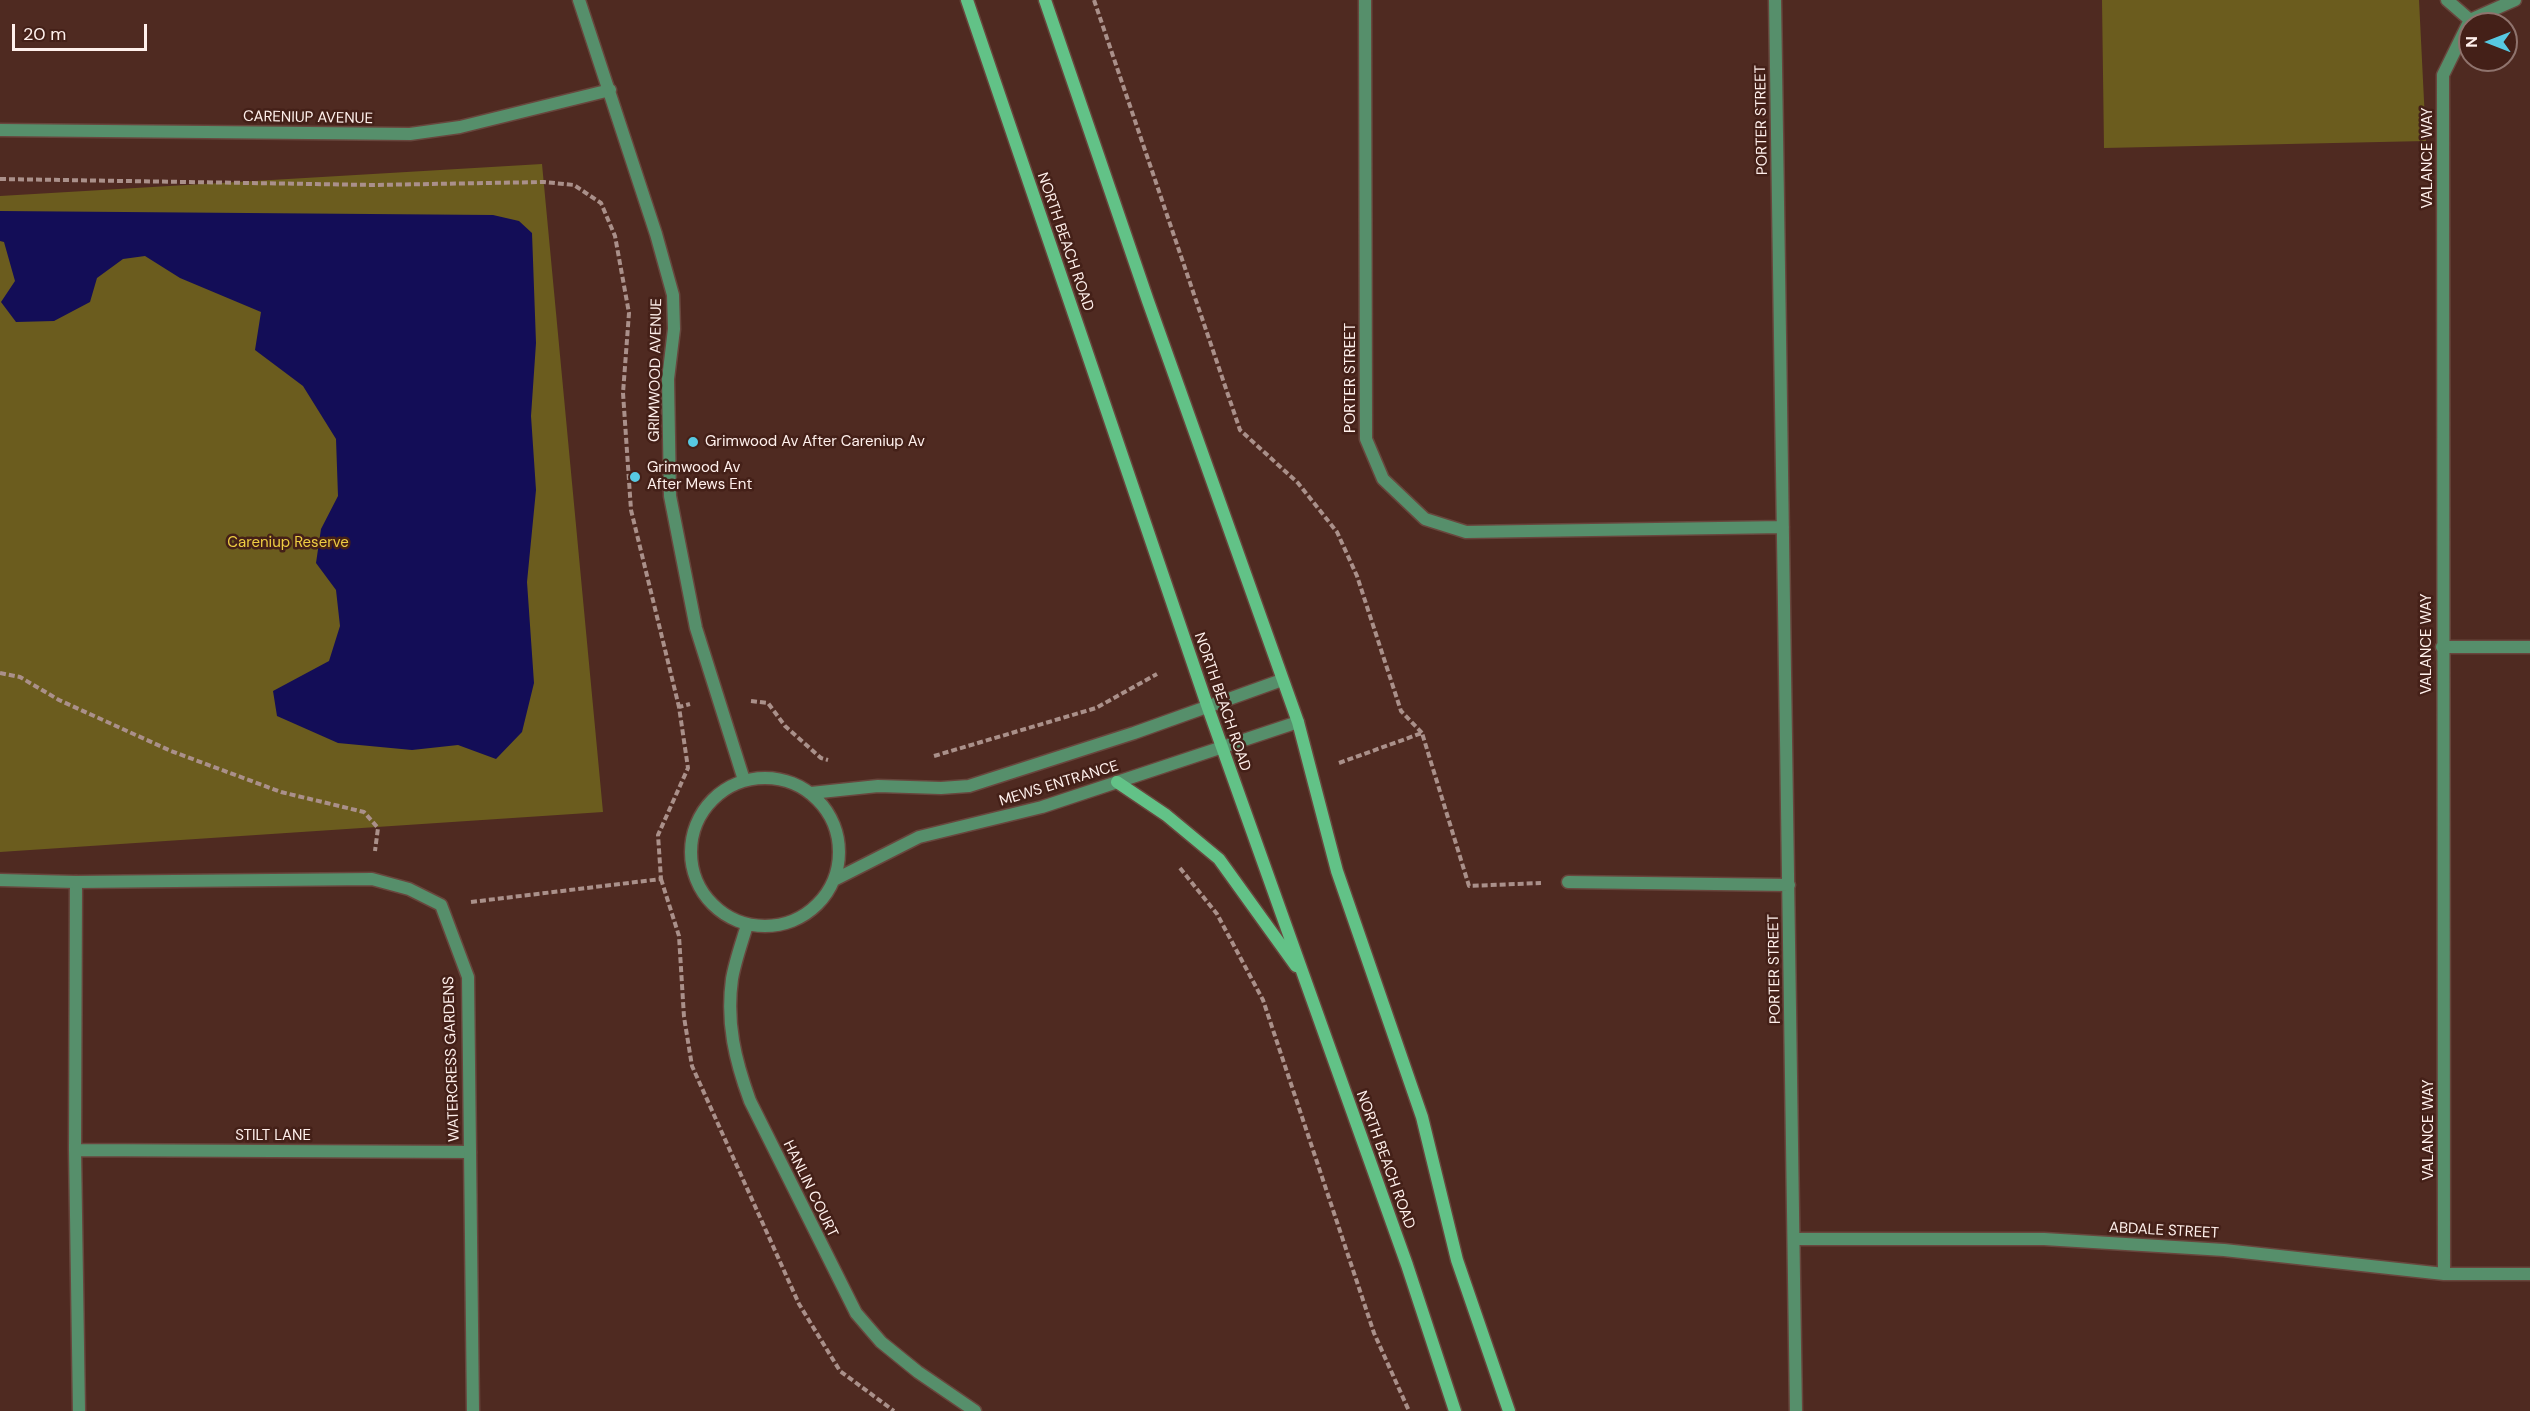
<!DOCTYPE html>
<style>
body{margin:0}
#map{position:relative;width:2530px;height:1411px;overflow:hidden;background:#4f2a21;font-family:"DM Sans",sans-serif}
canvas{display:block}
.north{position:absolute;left:2458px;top:12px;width:60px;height:60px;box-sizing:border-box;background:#442018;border:2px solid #8f736d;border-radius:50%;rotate:270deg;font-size:16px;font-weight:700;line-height:24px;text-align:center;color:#fff0ec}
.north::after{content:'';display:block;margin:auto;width:21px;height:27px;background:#57c9e2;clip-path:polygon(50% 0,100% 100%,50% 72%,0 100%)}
.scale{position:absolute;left:12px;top:24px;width:135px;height:27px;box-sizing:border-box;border:3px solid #fff0ec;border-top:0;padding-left:8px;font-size:18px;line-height:21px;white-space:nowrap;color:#fff0ec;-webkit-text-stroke:4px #442018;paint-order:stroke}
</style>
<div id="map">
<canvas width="2530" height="1411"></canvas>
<div class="north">N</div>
<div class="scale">20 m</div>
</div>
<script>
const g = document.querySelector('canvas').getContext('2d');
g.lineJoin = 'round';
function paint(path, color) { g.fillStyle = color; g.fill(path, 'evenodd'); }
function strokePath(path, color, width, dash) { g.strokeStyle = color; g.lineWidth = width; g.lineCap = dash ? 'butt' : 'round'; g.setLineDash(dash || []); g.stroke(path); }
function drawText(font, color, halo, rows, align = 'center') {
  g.font = font + ' "DM Sans",sans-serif'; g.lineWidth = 5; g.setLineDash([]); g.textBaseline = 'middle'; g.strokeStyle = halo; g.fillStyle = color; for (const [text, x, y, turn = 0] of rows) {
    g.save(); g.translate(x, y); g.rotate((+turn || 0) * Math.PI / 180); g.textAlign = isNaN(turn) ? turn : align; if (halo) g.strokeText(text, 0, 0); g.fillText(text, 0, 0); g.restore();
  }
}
paint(new Path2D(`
 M 2102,0 L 2419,0 L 2426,141 L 2104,148 Z
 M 542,164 L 603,812 L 0,852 L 0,196 Z`), '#6b5c1e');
paint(new Path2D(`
 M 0,211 L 493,215 L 519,221 L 532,233 L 536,343 L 531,416 L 536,490 L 527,582 L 534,683 L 522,732 L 496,759 L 458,745 L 412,750 L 338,743 L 277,716 L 273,691 L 329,661 L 340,626 L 336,590 L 316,563 L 321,529 L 338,496 L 336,439 L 303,386 L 255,350 L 261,312 L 180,278 L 145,256 L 123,259 L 97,278 L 90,302 L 54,321 L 16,322 L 1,302 L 15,281 L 4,242 L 0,241 Z`), '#130d57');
const lane = new Path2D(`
 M 76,882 L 75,1150 L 79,1411
 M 75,1150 L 470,1152`);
const street = new Path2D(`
 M 579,0 L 656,234 L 673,295 L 674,329 L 668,379 L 670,496 L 696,628 L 744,780
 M 1365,0 L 1366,439 L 1383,479 L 1425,519 L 1466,532 L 1783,527
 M 1775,0 L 1796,1411
 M 2447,0 L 2470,20
 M 0,130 L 410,134 L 460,127 L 610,90
 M 2442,647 L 2530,647
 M691 852a74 74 0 1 1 148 0a74 74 0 1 1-148 0Z
 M 811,793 L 878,786 L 941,788 L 969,786 L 1134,733 L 1282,680
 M 0,880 L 76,882 L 372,879 L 409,889 L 441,905 L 468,977 L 473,1411
 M 834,880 L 919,837 L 1042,807 L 1298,722
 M 1568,882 L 1789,885
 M 747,925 C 742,942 735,961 732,979 C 726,1023 735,1060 750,1101 L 856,1313 L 881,1342 L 918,1372 L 975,1411
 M 1794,1239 L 2044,1239 L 2224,1250 L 2444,1274 L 2530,1274
 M 2444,1274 L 2443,75 L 2470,20 L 2515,0`);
const secondary = new Path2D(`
 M 967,0 L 1207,705 L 1407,1265 L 1455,1411
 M 1045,0 L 1148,301 L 1298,722 L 1337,871 L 1422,1117 L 1457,1260 L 1509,1411
 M 1117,782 L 1166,815 L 1219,859 L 1296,966`);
strokePath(lane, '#68463d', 15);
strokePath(street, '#68463d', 15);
strokePath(secondary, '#68463d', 15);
strokePath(new Path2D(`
 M 1094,0 L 1240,430 L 1298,483 L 1337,532 L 1357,576 L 1401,711 L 1422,733
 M 0,179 L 374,185 L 544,182 L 574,185 L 601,203 L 615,236 L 629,313 L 623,393 L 631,510 L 679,707
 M 0,673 L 20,677 L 59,700 L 171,751 L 281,792 L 364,812 L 378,828 L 375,851
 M 751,701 L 768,703 L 785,726 L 821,758 L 828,760
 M 934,756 L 1096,708 L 1157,674
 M 1339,763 L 1422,733 L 1469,886 L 1541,883
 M 1180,868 L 1217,914 L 1263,1000 L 1374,1333 L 1409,1411
 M 661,879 L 679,936 L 684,1017 L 692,1066 L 799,1304 L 840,1371 L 894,1411
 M 471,902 L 661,879 L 658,835 L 688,768 L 679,707 L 690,704`), '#aa908a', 4, [6, 3]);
strokePath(lane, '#568f6b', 12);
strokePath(street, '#568f6b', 12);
strokePath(secondary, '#62c287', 12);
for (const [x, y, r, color] of [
 [693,442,6,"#57c9e2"],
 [635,477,6,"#57c9e2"]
]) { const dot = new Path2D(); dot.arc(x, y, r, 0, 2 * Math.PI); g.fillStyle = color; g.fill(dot); strokePath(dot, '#442018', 2); }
drawText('15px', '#fff0ec', '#442018', [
 ["CARENIUP AVENUE",308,118,1],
 ["PORTER STREET",1762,120,-91],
 ["VALANCE WAY",2428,158,-90],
 ["NORTH BEACH ROAD",1065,242,71],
 ["GRIMWOOD AVENUE",656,370,-89],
 ["PORTER STREET",1351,378,-90],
 ["VALANCE WAY",2427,644,-90],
 ["NORTH BEACH ROAD",1222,702,71],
 ["MEWS ENTRANCE",1059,784,-17],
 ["PORTER STREET",1775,969,-91],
 ["WATERCRESS GARDENS",452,1059,-92],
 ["VALANCE WAY",2429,1130,-90],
 ["STILT LANE",273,1136],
 ["NORTH BEACH ROAD",1385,1160,70],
 ["HANLIN COURT",810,1189,64],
 ["ABDALE STREET",2164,1231,3]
]);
drawText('15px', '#fff0ec', '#442018', [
 ["Grimwood Av After Careniup Av",705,442],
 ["Grimwood Av",647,468],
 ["After Mews Ent",647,485]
], 'left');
drawText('15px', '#eecd42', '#442018', [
 ["Careniup Reserve",288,543]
]);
</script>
